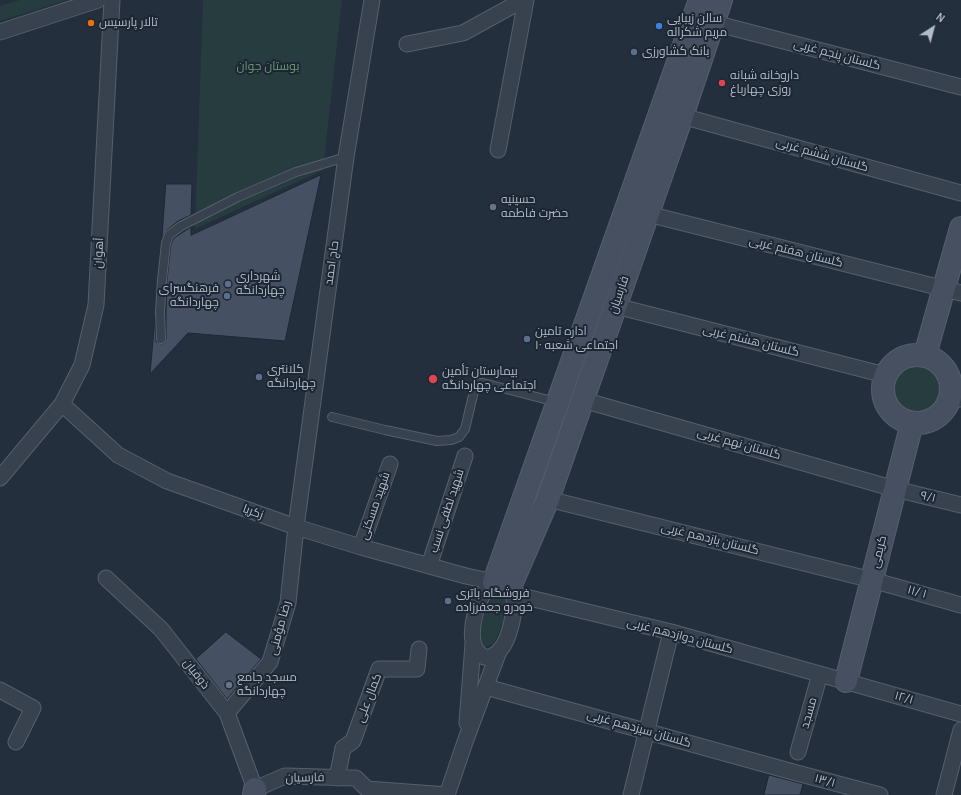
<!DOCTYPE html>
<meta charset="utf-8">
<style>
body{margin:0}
#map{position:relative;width:961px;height:795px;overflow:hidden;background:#242f3e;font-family:Karla,sans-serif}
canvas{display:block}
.north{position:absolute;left:913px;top:8px;width:40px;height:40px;-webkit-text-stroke:3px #1d2633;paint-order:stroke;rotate:36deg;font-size:11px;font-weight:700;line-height:16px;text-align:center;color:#b4bcc9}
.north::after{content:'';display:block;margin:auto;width:14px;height:18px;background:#b4bcc9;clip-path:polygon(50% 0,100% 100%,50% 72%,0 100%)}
</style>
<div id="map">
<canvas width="961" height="795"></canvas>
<div class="north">N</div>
</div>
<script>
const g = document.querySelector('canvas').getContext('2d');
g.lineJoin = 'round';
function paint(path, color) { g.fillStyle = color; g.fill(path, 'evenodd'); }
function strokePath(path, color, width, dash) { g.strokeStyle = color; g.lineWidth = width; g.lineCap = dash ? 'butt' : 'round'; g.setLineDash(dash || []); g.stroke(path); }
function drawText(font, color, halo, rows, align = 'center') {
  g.font = font + ' Karla,Cairo,sans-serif'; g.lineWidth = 4; g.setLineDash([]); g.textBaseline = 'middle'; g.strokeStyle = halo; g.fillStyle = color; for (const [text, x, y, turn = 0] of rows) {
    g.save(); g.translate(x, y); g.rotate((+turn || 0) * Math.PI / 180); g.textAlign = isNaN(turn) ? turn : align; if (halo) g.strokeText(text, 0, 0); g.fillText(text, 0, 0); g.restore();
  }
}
paint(new Path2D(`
 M 20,0 L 67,0 L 0,21 L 0,6 Z
 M 203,0 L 342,0 L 323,170 L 195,229 Z
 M892 388a26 26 0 1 1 52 0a26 26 0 1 1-52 0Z
 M 494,594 L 499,594 C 501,596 505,598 506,601 C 510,612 498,635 493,644 L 484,647 L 480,642 C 481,624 483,609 494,594 Z`), '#263c3f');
const building = new Path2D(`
 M 321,175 L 285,341 L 188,333 L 150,374 L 155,318 L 156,342 L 162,344 L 164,343 L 166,339 L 166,312 L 167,280 L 171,244 L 174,238 L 191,227 L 191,235 Z
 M 166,184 L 192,184 L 191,215 L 178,221 L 166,231 L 162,239 Z
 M 226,632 L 261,659 L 227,699 L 196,659 Z
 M 769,775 L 803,784 L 800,795 L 764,795 Z`);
paint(building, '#455162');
strokePath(building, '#1f2835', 1);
const lane = new Path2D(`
 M 161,339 L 160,312 L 162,280 L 166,243 L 169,235 L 181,226 L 238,197 L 296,172 L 346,157
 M 332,417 L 385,430 L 437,441 L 451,440 L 459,437 L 465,429 L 475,387 L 478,383 L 483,383 L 556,402`);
const street = new Path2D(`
 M 714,23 L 961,87
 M 0,32 L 98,0
 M 407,44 L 463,33 L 523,0
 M 682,116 L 961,193
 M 498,150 L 526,0
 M 648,214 L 961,293
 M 616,306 L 885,375
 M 951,396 L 961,399
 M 583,400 L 895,489 L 961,505
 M 62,404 L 118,455 L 167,481 L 296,527 L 361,547 L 466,576 L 494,582
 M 0,478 L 62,404 L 82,365 L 96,305 L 112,0
 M 548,499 L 872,580 L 961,605
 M 361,547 L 390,464
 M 429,566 L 465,456
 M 106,578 L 161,629 L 227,713 L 255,789
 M 494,582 C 500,583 508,584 511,589 C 519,602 510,640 499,651 C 497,654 492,656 489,658 C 463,655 473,612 482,596 C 485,591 489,586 494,582 Z
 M 513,594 L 671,632 L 961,714
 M 486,687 L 793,772 L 880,795
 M 0,690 L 33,708 L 16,742
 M 227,713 L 270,662 L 288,603 L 296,527 L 346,157 L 372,0
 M 467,723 L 473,644
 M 798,752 L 820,674
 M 337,778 L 343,748 L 353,741 L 379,669 L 417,669 L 419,649
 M 255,789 L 285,776 L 356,778 L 367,789 L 447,795 L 465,742 L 499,651
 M 631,795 L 671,632
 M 944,795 L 961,730`);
const secondary = new Path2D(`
 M883 389a34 34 0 1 1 68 0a34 34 0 1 1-68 0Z
 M 925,355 L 961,228
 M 494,582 L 700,0
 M 510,587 L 548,499 L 682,116 L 721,0
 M 846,681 L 912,423
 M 254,795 L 255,789`);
strokePath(lane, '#565f6c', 10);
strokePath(street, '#565f6c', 17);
strokePath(secondary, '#565f6c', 24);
strokePath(lane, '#38414e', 8);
strokePath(street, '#38414e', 15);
strokePath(secondary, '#465061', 22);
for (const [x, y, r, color] of [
 [91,23,4,"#e8710a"],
 [659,26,4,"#3f7fe0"],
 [634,52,4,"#5c6f8a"],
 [722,83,4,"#e0444e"],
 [493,207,4,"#6b7280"],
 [228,284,4,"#5c6f8a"],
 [227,296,4,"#5c6f8a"],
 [527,339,4,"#5c6f8a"],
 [259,377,4,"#5c6f8a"],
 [433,379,5,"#e0444e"],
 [448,601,4,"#5c6f8a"],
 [229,685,4,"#6b7280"]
]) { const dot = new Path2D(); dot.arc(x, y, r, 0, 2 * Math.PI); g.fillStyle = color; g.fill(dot); strokePath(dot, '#1d2633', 1.5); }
drawText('12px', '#b4bcc9', '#1d2633', [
 ["سالن زیبایی",667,19],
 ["مریم شکراله",667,33],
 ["تالار پارسیس",99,23],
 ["بانک کشاورزی",642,52],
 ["داروخانه شبانه",730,76],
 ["روزی چهارباغ",730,90],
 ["حسینیه",501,200],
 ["حضرت فاطمه",501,214],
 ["شهرداری",236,277],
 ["چهاردانگه",236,291],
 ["فرهنگسرای",219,289,"right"],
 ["چهاردانگه",219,303,"right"],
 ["اداره تامین",535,332],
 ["اجتماعی شعبه ۱۰",535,346],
 ["کلانتری",267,370],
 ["چهاردانگه",267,384],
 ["بیمارستان تأمین",442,372],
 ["اجتماعی چهاردانگه",442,386],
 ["فروشگاه باتری",456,594],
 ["خودرو جعفرزاده",456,608],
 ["مسجد جامع",237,678],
 ["چهاردانگه",237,692]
], 'left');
drawText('12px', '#b4bcc9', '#1d2633', [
 ["گلستان پنجم غربی",837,55,15],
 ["گلستان ششم غربی",822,155,16],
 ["گلستان هفتم غربی",796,252,14],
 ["آهوان",99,253,-87],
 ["حاج احمد",332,263,-82],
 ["فارسیان",619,295,-71],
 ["گلستان هشتم غربی",751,341,14],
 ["گلستان نهم غربی",739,444,16],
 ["۹/۱",928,497,14],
 ["شهید مسکنی",375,506,-71],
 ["شهید لطفی نسب",447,511,-72],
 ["زکریا",253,512,20],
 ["گلستان یازدهم غربی",710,539,14],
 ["کریمی",879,552,-76],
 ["۱۱/ ۱",917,592,16],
 ["رضا مؤمنی",280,628,-75],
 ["گلستان دوازدهم غربی",680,636,15],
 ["ذوقیان",196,674,52],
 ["کمال علی",369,698,-69],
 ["۱۲/۱",904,698,16],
 ["مسجد",809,713,-74],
 ["گلستان سیزدهم غربی",639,729,16],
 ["فارسیان",305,778,-1],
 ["۱۳/۱",825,781,15]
]);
drawText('12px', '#6b9a76', '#1d2633', [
 ["بوستان جوان",268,67]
]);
</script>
